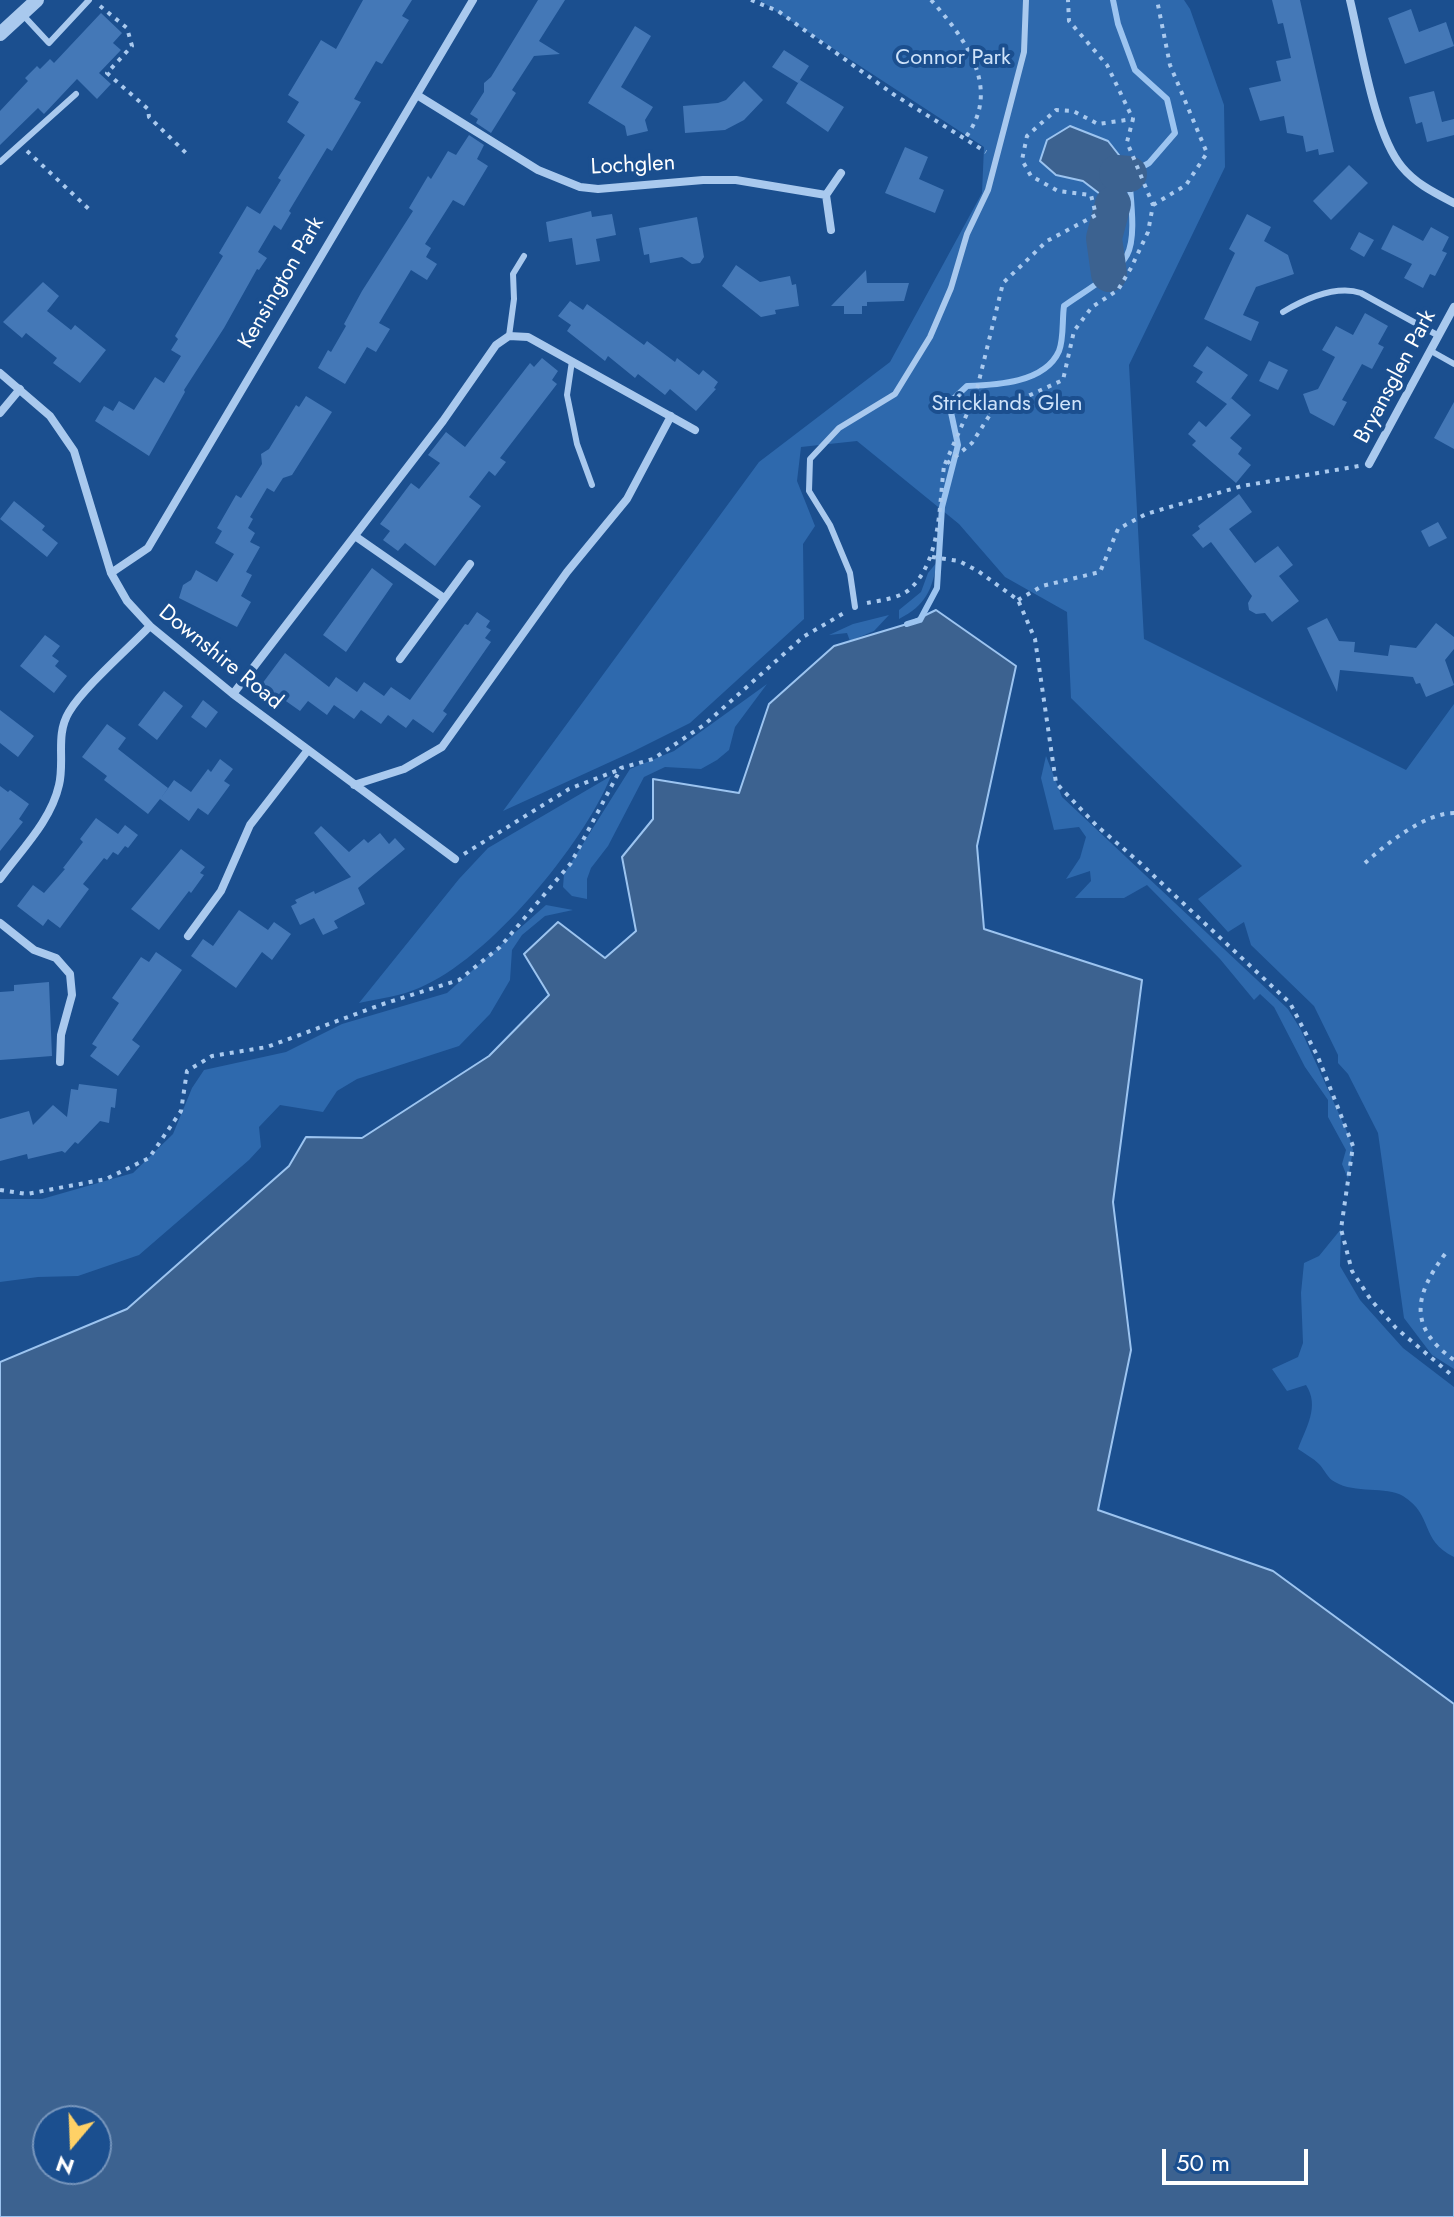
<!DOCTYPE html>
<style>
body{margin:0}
#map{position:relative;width:1454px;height:2217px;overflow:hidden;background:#1b4f8f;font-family:Jost,sans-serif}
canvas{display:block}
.north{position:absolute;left:32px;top:2105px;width:80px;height:80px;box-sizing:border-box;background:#1b4f8f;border:2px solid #7695bc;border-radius:50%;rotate:199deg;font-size:22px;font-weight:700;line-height:32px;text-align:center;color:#fff}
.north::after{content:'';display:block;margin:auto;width:28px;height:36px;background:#ffd166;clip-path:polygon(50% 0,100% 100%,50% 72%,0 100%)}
.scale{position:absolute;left:1162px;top:2149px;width:146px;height:36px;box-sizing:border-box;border:4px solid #fff;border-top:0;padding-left:10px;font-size:24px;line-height:28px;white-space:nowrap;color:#fff;-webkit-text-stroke:6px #1b4f8f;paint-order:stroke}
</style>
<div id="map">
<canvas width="1454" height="2217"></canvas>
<div class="north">N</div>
<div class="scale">50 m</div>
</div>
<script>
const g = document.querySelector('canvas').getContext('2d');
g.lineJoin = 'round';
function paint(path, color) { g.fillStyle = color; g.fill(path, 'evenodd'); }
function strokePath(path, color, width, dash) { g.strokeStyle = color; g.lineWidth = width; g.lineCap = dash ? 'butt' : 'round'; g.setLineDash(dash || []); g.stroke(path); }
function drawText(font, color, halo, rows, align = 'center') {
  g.font = font + ' Jost,sans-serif'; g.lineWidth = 8; g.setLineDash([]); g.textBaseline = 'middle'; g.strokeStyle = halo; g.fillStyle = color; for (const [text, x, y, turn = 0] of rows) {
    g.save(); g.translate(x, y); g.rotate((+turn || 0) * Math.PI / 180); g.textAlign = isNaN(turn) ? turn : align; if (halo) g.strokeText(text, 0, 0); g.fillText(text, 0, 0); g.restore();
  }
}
paint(new Path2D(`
 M 759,0 L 1184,0 L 1190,9 L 1224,105 L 1225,167 L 1129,365 L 1144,639 L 1406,770 L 1454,704 L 1454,1369 L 1432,1355 L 1404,1318 L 1378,1133 L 1348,1074 L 1338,1063 L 1338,1055 L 1314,1006 L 1251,945 L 1244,922 L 1228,932 L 1198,899 L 1242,866 L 1071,698 L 1067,612 L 1005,577 L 959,524 L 857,441 L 801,447 L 797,481 L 815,526 L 803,544 L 804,619 L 690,723 L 632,752 L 503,811 L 759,462 L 890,362 L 982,193 L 984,147 Z
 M 937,562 C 932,590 926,605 899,619 L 899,610 L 921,592 L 928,573 Z
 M 889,615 L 874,631 L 850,641 L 847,633 L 829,635 L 853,624 Z
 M 767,684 L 735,727 L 729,750 L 717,760 L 701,769 L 665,767 L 644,777 L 608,846 L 591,868 L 587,879 L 587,899 L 572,896 L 563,887 L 564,874 L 630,769 L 674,751 Z
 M 1046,756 L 1062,797 L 1288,1009 L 1301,1030 L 1349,1136 L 1353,1150 L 1348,1179 L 1342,1164 L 1346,1150 L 1328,1117 L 1328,1100 L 1305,1067 L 1274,1007 L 1260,994 L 1254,1000 L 1220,959 L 1147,885 L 1124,898 L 1075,898 L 1091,881 L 1090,871 L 1066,879 L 1080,858 L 1086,837 L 1079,827 L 1054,830 L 1041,778 Z
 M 611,776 C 583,845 489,959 419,988 C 401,996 378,999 359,1003 L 459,879 L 488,848 Z
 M 546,905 L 573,910 L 545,916 L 522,935 L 512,950 L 510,980 L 490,1014 L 459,1046 L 357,1079 L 337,1091 L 323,1112 L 280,1105 L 259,1127 L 261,1147 L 249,1160 L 139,1255 L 78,1276 L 38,1277 L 0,1282 L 0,1199 L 42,1199 L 133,1173 L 173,1134 L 192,1088 L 204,1070 L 286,1052 L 342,1024 L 447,993 Z
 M 1341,1229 L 1340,1266 L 1360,1300 L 1403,1348 L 1454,1387 L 1454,1557 C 1419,1540 1434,1515 1403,1496 C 1386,1486 1355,1494 1335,1482 C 1328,1479 1324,1469 1319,1464 C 1313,1458 1305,1454 1298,1449 C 1306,1428 1320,1406 1306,1385 L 1287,1391 L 1272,1369 L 1298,1357 L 1303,1343 L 1301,1293 L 1304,1263 L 1319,1256 Z`), '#2e69ad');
const water = new Path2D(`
 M 1070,126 L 1108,141 L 1119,155 L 1113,204 L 1083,181 L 1056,175 L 1040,161 L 1047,140 Z
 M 936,610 L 1016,666 L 977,846 L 984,929 L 1142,980 L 1113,1202 L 1131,1350 L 1098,1510 L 1273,1571 L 1454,1704 L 1454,2217 L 0,2217 L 0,1362 L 127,1309 L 289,1166 L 306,1137 L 362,1138 L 489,1056 L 549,995 L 524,954 L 558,922 L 605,958 L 636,931 L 622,857 L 653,819 L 653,779 L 739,793 L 769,704 L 834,646 L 907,624 ZM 96,2121 L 96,2169 L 48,2169 L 48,2121 Z`);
paint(water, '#3c6290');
strokePath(water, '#9cc4f0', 2);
strokePath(new Path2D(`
 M 907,624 L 920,620 L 937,588 L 942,507 L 958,445 L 949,403 L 967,386 C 996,385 1045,383 1059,351 C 1064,339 1062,319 1064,306 C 1080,294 1118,273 1127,255 C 1137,236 1130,196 1129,174 L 1149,163 L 1175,133 L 1167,99 L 1135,70 L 1118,24 L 1113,0`), '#9cc4f0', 6);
strokePath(new Path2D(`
 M 1117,173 L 1129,174
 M 1109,274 L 1104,238 L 1113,204`), '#3c6290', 36);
paint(new Path2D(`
 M 363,0 L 412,0 L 402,16 L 409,20 L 382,64 L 376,61 L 354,99 L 361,102 L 332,151 L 327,148 L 289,211 L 291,213 L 281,230 L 274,225 L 258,252 L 267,258 L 259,270 L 257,269 L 224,328 L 184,390 L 185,392 L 149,456 L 95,421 L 104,406 L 113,411 L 119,401 L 134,410 L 155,377 L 164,383 L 181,356 L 171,350 L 178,339 L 175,336 L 223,256 L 219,253 L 247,206 L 260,214 L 281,180 L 278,178 L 305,135 L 287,122 L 299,102 L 288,95 L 321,40 L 336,49 Z
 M 538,0 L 565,0 L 539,41 L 560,54 L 534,56 L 512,90 L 516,93 L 491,133 L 476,123 L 478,119 L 470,114 L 484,92 L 484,83 L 491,77 Z
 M 1272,0 L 1300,0 L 1334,152 L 1319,155 L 1318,149 L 1306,152 L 1303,136 L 1287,133 L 1284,116 L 1260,121 L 1249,88 L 1281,81 L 1276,61 L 1291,58 L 1283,23 L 1278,24 Z
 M 1411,9 L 1419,32 L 1446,22 L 1454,46 L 1405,64 L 1388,18 Z
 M 101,13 L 122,33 L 113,43 L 121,50 L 99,73 L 111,84 L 97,99 L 77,79 L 44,114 L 38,108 L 0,145 L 0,111 L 28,81 L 25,78 L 37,66 L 40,69 L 50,59 L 54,63 Z
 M 635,26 L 651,36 L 621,87 L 653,107 L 645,120 L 648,131 L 627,136 L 625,126 L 588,103 Z
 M 784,50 L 809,66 L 798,83 L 772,67 Z
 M 800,80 L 844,107 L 828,132 L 786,103 Z
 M 744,81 L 763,100 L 744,120 L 725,130 L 685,133 L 683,106 L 718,103 L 726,100 Z
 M 1434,91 L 1442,122 L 1454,119 L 1454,135 L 1427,142 L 1422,122 L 1416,124 L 1409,97 Z
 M 469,135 L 484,145 L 477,159 L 488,166 L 464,206 L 453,200 L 425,244 L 431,248 L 426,257 L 437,264 L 427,280 L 411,270 L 379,323 L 390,329 L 376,352 L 367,347 L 345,384 L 318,368 L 328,350 L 331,352 L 346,326 L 344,324 L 362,291 L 413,211 L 409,208 L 428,176 L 431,179 L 448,151 L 456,155 Z
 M 905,147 L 928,157 L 919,179 L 944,190 L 935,213 L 885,193 Z
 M 1349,165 L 1368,183 L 1331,220 L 1313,201 Z
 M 591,211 L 592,217 L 612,214 L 616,235 L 596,239 L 600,261 L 576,265 L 572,238 L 549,242 L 546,222 Z
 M 1247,214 L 1271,227 L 1264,241 L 1288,255 L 1294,274 L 1256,287 L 1243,315 L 1259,322 L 1251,341 L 1204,319 L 1235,253 L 1229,249 Z
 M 697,217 L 704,257 L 700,263 L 692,264 L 682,257 L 650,263 L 649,254 L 644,255 L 639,228 Z
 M 1393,225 L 1423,241 L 1431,227 L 1449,237 L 1442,251 L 1447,253 L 1435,276 L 1430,274 L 1423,288 L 1404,278 L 1412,264 L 1381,249 Z
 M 1359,232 L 1374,240 L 1364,257 L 1350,249 Z
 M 736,265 L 760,282 L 790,276 L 792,285 L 796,284 L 799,306 L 775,310 L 776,314 L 761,317 L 722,286 Z
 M 866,270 L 867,283 L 909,283 L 904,301 L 867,302 L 867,306 L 862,306 L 862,314 L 844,314 L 844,306 L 831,306 Z
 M 43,282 L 59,296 L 47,311 L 71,330 L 75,325 L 106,350 L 80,383 L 53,363 L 57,358 L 26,333 L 22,338 L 3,322 Z
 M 570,301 L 583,310 L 587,304 L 644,345 L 647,341 L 675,362 L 677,358 L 699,375 L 703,370 L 718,382 L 714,388 L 716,389 L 696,411 L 670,389 L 665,395 L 638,374 L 635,378 L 608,356 L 605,361 L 567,331 L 571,325 L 558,316 Z
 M 1365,313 L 1388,326 L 1378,344 L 1384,347 L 1372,369 L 1362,364 L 1342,400 L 1347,402 L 1334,426 L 1310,413 L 1303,394 L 1318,389 L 1335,357 L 1322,350 L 1336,326 L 1353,335 Z
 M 1207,346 L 1248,375 L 1229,401 L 1231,398 L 1251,415 L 1230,438 L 1242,448 L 1238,454 L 1251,465 L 1236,483 L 1192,445 L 1196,441 L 1188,434 L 1199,421 L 1206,427 L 1227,404 L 1196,382 L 1203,372 L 1193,366 Z
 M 542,358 L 558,371 L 552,380 L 557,384 L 500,458 L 506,462 L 495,476 L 489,471 L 469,497 L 481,506 L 435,566 L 405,543 L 398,551 L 383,540 L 390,531 L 380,524 L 411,483 L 419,489 L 440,463 L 428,455 L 446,432 L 465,447 L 530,363 L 534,367 Z
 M 1269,361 L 1288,370 L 1278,390 L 1259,381 Z
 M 306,396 L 332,412 L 292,475 L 283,478 L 274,492 L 267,488 L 250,517 L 253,519 L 248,528 L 255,533 L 250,542 L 260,547 L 246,572 L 252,575 L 241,596 L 251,602 L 237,627 L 179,598 L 183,585 L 191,580 L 196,570 L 217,582 L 234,554 L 215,543 L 222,531 L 217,528 L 236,495 L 241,498 L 262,464 L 261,454 L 269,449 L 296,405 L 299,407 Z
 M 1454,402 L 1454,449 L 1434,438 Z
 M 1239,494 L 1252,512 L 1229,529 L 1255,563 L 1278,546 L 1293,565 L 1279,576 L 1299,601 L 1272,622 L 1265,613 L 1256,614 L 1249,610 L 1248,603 L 1252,596 L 1211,542 L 1203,548 L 1192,535 L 1200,529 L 1198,526 Z
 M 14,501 L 45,526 L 42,530 L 58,543 L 47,557 L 0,519 Z
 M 1438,522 L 1447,538 L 1429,547 L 1421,531 Z
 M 372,568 L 393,584 L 346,652 L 323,635 Z
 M 477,612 L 490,621 L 486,627 L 491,630 L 485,638 L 491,642 L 443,711 L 447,714 L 433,733 L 413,719 L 406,728 L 388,715 L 381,724 L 361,710 L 354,719 L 334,705 L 327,715 L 308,701 L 300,711 L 283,699 L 277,708 L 256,692 L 285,653 L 329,687 L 336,677 L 357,692 L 364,682 L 384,696 L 391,687 L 410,700 L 465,624 L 468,625 Z
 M 1327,618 L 1339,641 L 1355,642 L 1354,652 L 1388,656 L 1390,645 L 1416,648 L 1436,623 L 1454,637 L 1454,649 L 1445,660 L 1454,685 L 1426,697 L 1420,683 L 1416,684 L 1413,677 L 1340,670 L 1337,692 L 1307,628 Z
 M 45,635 L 60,646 L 52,656 L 59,661 L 55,666 L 67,676 L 54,693 L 20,666 Z
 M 164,691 L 183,706 L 157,740 L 138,725 Z
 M 203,700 L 218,712 L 206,728 L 191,717 Z
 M 0,710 L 34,736 L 18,757 L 0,743 Z
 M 107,724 L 126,738 L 118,749 L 168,788 L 161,798 L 174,780 L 191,792 L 208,769 L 211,772 L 220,759 L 233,769 L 224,781 L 230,785 L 208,815 L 198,808 L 189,821 L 160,799 L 148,814 L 104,780 L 107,776 L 82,757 Z
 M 0,786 L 8,792 L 10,790 L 29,804 L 19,819 L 23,822 L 0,851 Z
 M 96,818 L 118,834 L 125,825 L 138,835 L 128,848 L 125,846 L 118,855 L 113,852 L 107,860 L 104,858 L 83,884 L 89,889 L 60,928 L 48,919 L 43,926 L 17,906 L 33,885 L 44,893 L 65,869 L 63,868 L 83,842 L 80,839 Z
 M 321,826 L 349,852 L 364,839 L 368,843 L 380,833 L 389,844 L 395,838 L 405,849 L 358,888 L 365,904 L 334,921 L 338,928 L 323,935 L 314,918 L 300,925 L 291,906 L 297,903 L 295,900 L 314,891 L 315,894 L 351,877 L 314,833 Z
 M 181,849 L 205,867 L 200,873 L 204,875 L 191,893 L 189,891 L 159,930 L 131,909 Z
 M 239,910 L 268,930 L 274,922 L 291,934 L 272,960 L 262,952 L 236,988 L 191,956 L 203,939 L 213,946 Z
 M 156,952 L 182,970 L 132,1040 L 140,1046 L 118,1076 L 90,1056 L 97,1047 L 92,1044 L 119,1003 L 112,998 L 141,957 L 149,962 Z
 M 49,982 L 52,1056 L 0,1060 L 0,992 L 14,991 L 14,985 Z
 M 79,1084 L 117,1089 L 115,1108 L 111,1107 L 109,1123 L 100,1121 L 78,1144 L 75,1142 L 65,1153 L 62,1151 L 28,1159 L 27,1154 L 0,1161 L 0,1119 L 29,1111 L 33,1125 L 53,1105 L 67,1117 L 71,1089 L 78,1090 Z`), '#4478b7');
strokePath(new Path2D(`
 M 751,0 L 778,11 L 893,94 L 986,152
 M 931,0 C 965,38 1003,89 965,138
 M 100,6 L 127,28 L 132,46 L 107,73 L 148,109 L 149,117 L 187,154
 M 27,151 L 91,211
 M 1153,205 L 1186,185 L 1207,153 L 1170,65 L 1157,0
 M 991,413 L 976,393 L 1003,283 L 1047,241 L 1096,215 L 1091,195 L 1058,191 L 1031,176 L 1022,160 L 1027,136 L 1056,110 L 1073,111 L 1098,124 L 1133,119
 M 945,464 L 976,393
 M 932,557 L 959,561 L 978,571 L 1018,600 L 1035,639 L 1056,783 L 1097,826 L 1139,862 L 1290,1003 L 1318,1057 L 1353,1146 L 1341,1229 L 1352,1271 L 1371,1300 L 1396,1328 L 1454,1377
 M 1018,600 L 1042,586 L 1100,572 L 1118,529 L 1146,514 L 1242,486 L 1359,466
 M 867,603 C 882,600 903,598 913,586 C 941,556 939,505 944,466 L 972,443 L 991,413 L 1063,380 L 1074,331 L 1092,307 L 1118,290 L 1131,268 L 1148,232 L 1153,205 L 1127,142 L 1133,119 L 1107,65 L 1069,21 L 1068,0
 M 464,854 L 569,789 L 621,769
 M 1365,863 C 1386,844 1425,813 1454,813
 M 0,1190 L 27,1194 L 106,1179 L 149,1158 L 181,1111 L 187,1071 L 212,1056 L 267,1047 L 383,1004 L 459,980 L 500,947 L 571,863 L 621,768 L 653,759 L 704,725 L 803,637 L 844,613
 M 1445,1254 C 1414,1296 1408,1327 1454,1360`), '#a9c9ee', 4, [4, 6]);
strokePath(new Path2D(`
 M 23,15 L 49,43 L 89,0
 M 0,162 L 76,94
 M 1283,312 C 1305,299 1336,285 1361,293 L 1439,336
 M 509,336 L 514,299 L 513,274 L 524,256
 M 1431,351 L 1454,364
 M 572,361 L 567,395 L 577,444 L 592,485
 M 855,607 L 850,573 L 830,525 L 809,491 L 810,459 L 839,428 L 895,394 L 930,337 L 951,288 L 967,234 L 988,190 L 1024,52 L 1026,0`), '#a9c9ee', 6);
strokePath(new Path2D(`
 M 1350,0 C 1361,45 1374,134 1402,167 C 1416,184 1435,193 1454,203
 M 417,95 L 538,170 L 580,187 L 598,189 L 703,180 L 736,180 L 826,195
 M 831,230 L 826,195 L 841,173
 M 0,373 L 50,416 L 74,451 L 111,573 L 127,601 L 150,626 L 233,694 L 455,859
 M 0,413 L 20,389
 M 1369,464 L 1454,307
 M 355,536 L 444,598
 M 111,573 L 148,548 L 473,0
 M 400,659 L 470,564
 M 233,694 L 443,421 L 496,345 L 509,336 L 528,337 L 695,430
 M 354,785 L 404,769 L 442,747 L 567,572 L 627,499 L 671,416
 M 0,879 C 21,850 51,821 59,785 C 65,760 55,735 69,712 C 84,687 128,649 150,626
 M 0,923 L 34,950 L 56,958 L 70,974 L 72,995 L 61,1035 L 60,1062
 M 188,936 L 221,891 L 250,825 L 308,750`), '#a9c9ee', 8);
strokePath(new Path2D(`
 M 0,34 L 37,0`), '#a9c9ee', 14);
drawText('22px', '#cfe3fa', '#1b4f8f', [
 ["Connor Park",953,59],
 ["Stricklands Glen",1007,405]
]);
drawText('22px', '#fff', '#1b4f8f', [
 ["Lochglen",633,166,-3],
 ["Kensington Park",282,283,-60],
 ["Bryansglen Park",1396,377,-62],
 ["Downshire Road",220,658,39]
]);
</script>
